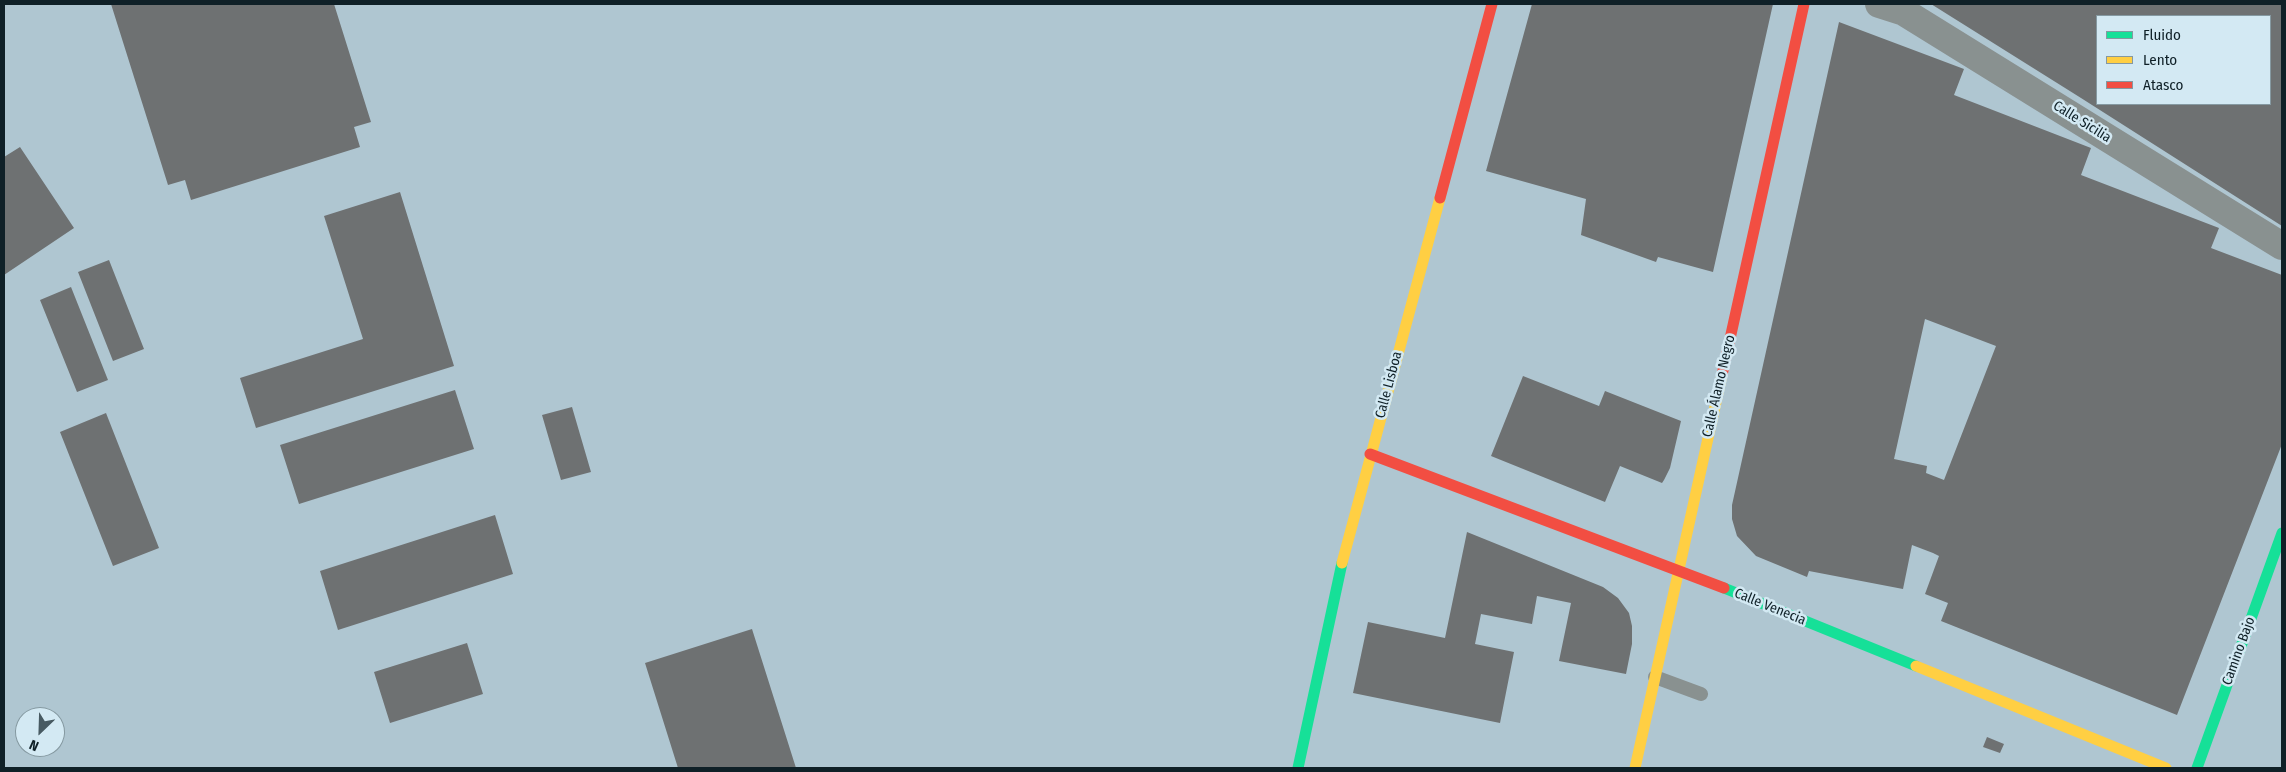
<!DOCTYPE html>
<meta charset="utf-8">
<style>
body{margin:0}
#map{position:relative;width:2286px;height:772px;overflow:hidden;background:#afc6d1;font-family:"Fira Sans Condensed",sans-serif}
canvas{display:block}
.frame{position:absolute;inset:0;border:5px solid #0f2027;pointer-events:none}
.legend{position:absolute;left:2096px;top:15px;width:175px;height:90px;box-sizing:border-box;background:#d3e9f3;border:1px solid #8599a1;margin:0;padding:6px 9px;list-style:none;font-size:15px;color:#0f2027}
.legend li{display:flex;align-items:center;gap:10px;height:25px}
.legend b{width:25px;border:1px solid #8599a1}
.north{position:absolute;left:15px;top:707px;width:50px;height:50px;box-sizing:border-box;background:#d3e9f3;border:1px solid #8599a1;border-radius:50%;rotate:204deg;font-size:14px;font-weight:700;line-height:20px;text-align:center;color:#0f2027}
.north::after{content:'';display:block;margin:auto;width:18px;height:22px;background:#475a62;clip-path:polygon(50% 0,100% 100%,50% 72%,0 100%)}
</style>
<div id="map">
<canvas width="2286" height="772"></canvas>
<div class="frame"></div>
<ul class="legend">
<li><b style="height:6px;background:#16e098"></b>Fluido</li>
<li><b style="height:6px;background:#ffcf43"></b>Lento</li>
<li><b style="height:6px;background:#f24e42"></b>Atasco</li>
</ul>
<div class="north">N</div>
</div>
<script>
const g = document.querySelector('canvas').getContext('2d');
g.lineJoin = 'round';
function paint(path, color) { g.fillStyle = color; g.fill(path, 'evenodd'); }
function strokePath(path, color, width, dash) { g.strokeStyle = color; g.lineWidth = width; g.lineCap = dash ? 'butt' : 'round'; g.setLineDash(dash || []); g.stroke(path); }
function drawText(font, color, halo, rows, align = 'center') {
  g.font = font + ' "Fira Sans Condensed",sans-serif'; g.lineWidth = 5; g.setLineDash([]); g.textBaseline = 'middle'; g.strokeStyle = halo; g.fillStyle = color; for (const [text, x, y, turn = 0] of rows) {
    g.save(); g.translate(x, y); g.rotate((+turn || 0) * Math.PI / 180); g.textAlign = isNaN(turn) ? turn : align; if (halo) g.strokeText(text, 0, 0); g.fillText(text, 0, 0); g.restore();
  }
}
paint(new Path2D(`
 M 111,4 L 334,4 L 371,122 L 354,127 L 360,147 L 191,200 L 185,180 L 168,185 Z
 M 1532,4 L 1773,4 L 1713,272 L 1658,257 L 1656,262 L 1581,235 L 1586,199 L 1486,171 Z
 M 1931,4 L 2282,4 L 2282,226 L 2081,98 ZM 2097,16 L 2270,16 L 2270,104 L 2097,104 Z
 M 1839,22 L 1964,69 L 1954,95 L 2091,148 L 2081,175 L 2219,228 L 2211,248 L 2282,275 L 2282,444 L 2177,715 L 1941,621 L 1948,603 L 1925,594 L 1939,556 L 1933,553 L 1912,545 L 1903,589 L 1809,571 L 1807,577 L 1756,556 L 1737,536 L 1732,519 L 1732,505 ZM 1925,319 L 1996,346 L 1944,480 L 1926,473 L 1927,466 L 1894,459 Z
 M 20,147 L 74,228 L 4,275 L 4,157 Z
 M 400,192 L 454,366 L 256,428 L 240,378 L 363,339 L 324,216 Z
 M 109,260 L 144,349 L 113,361 L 78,272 Z
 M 71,287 L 108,380 L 77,392 L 40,300 Z
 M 1523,376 L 1599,406 L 1605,391 L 1681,421 L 1670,468 L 1664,480 L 1662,483 L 1620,466 L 1605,502 L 1491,456 Z
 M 455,390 L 474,449 L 299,504 L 280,445 Z
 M 572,407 L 591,472 L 561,480 L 542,415 Z
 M 106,413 L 159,548 L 113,566 L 60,432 Z
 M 495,515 L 513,574 L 338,630 L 320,571 Z
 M 1467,532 L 1603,587 L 1618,598 L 1629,613 L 1632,626 L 1632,644 L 1626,674 L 1559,661 L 1571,603 L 1537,596 L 1532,624 L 1481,614 L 1475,644 L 1514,652 L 1500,723 L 1353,693 L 1368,622 L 1445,638 Z
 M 752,629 L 796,768 L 678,768 L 645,663 Z
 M 467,643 L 483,694 L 390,723 L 374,672 Z
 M 1987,737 L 2004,744 L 2000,753 L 1983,747 Z`), '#6e7172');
strokePath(new Path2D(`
 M 1655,677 L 1701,694`), '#899190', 14);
strokePath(new Path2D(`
 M 1879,4 L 1904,12 L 2282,246`), '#899190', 28);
strokePath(new Path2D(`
 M 1724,588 L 1916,666
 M 1298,768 L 1342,563
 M 2197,768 L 2282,533`), '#16e098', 11);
strokePath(new Path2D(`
 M 1342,563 L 1440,198
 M 1916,666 L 2166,768
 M 1635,768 L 1722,375`), '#ffcf43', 11);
strokePath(new Path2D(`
 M 1440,198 L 1492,4
 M 1722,375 L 1804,4
 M 1370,454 L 1724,588`), '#f24e42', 11);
drawText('14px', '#0f2027', '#d3e9f3', [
 ["Calle Sicilia",2082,122,32],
 ["Calle Lisboa",1389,385,-75],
 ["Calle Álamo Negro",1719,386,-77],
 ["Calle Venecia",1770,607,22],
 ["Camino Bajo",2239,651,-70]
]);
</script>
